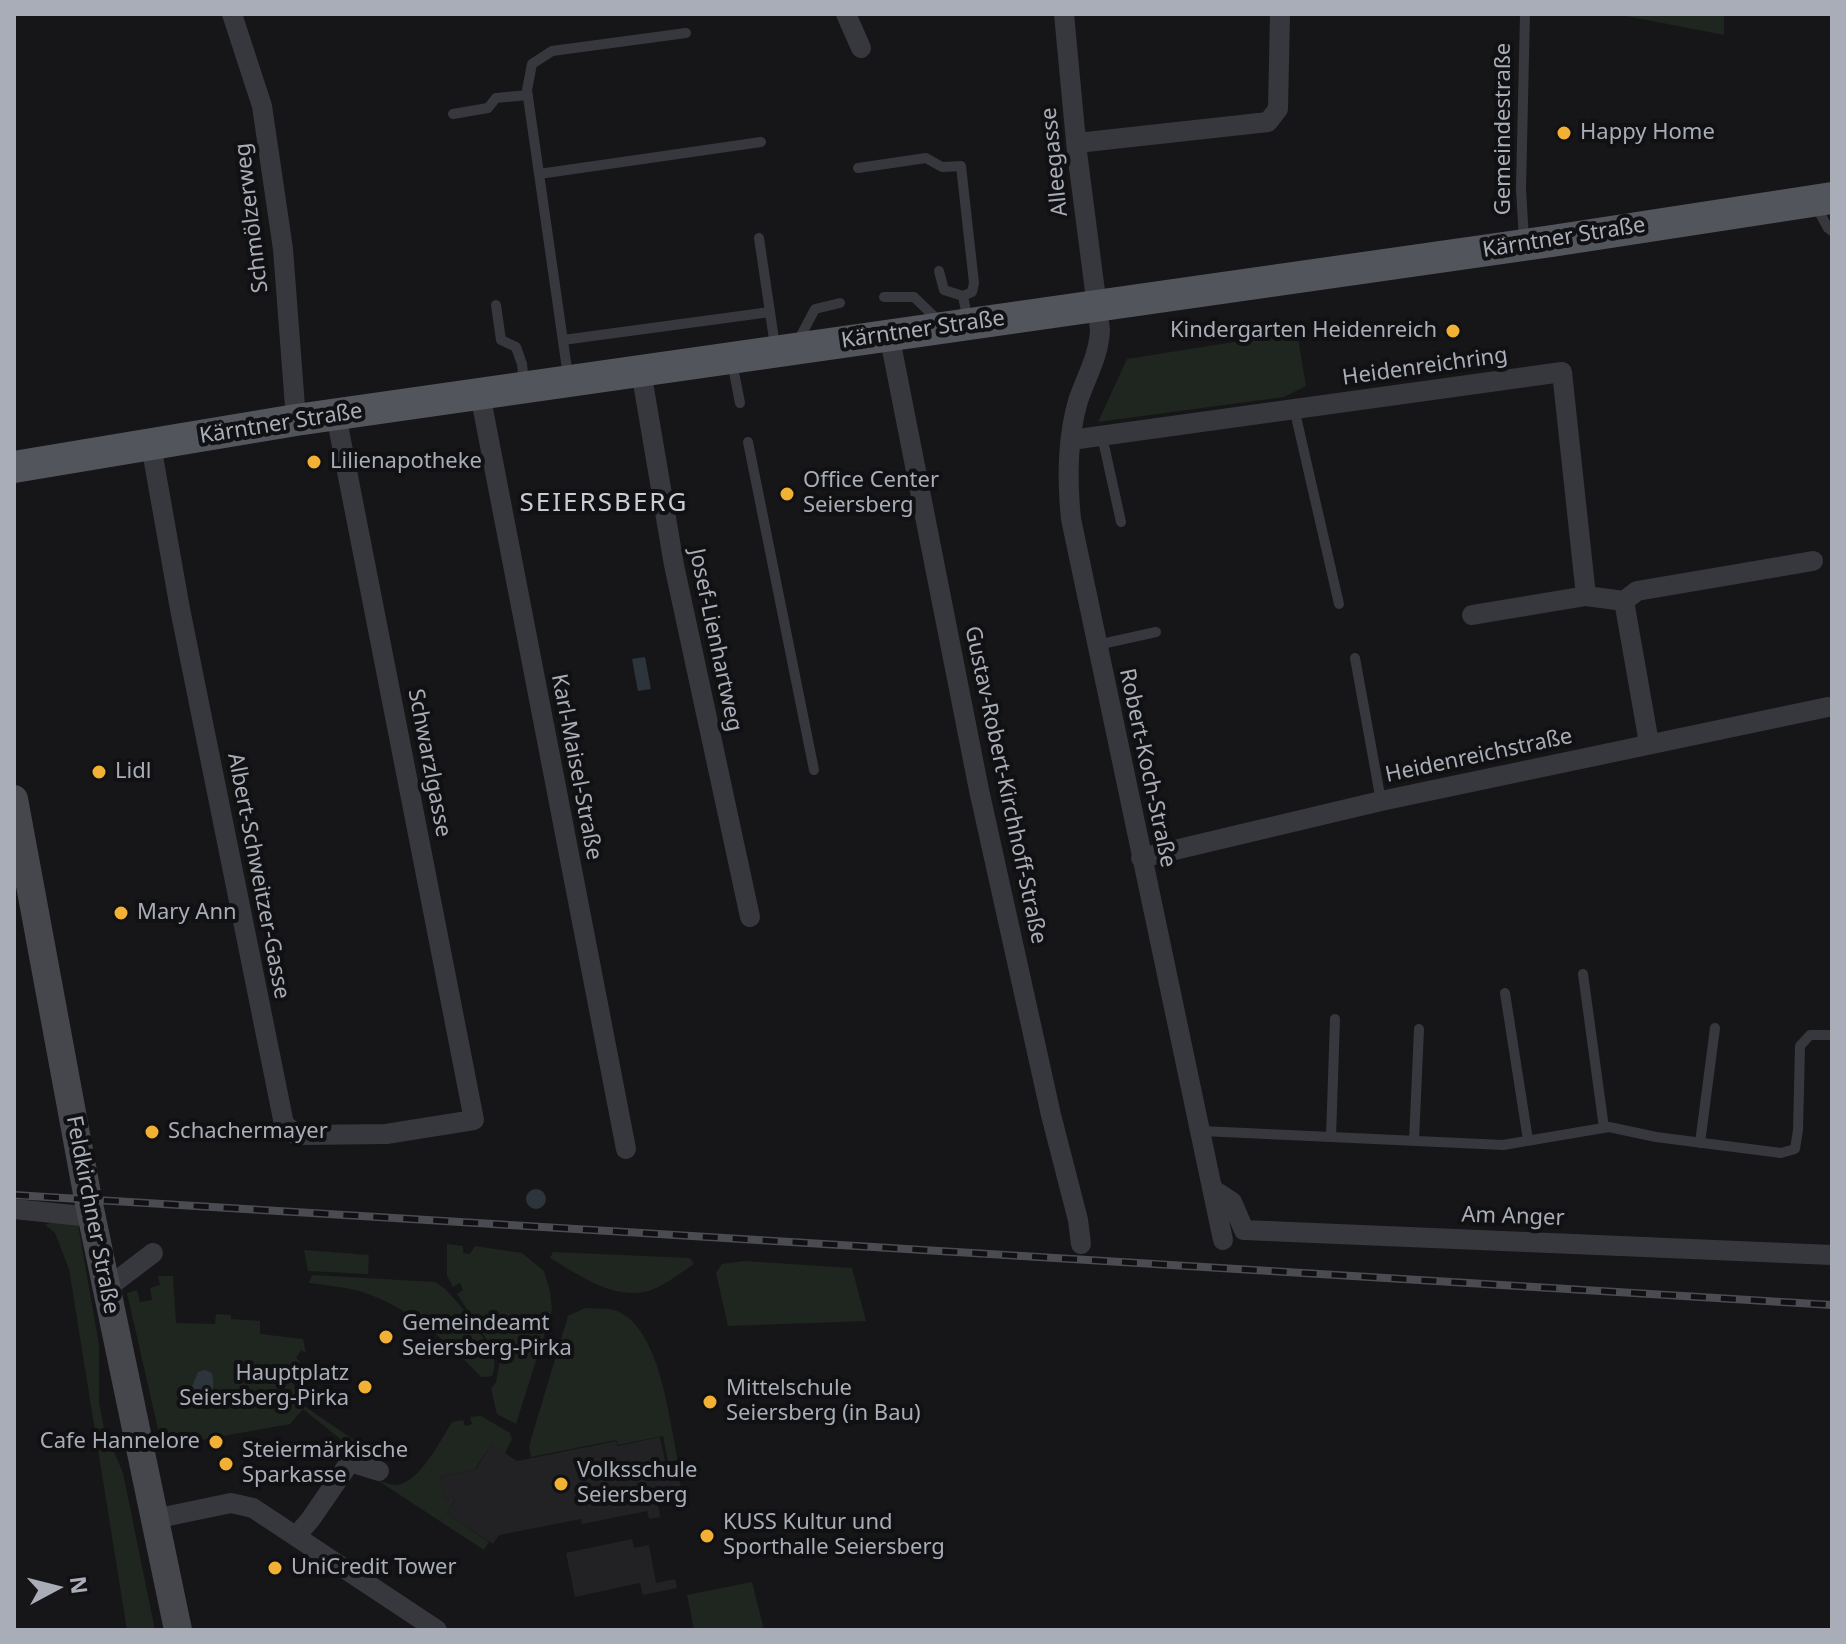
<!DOCTYPE html>
<meta charset="utf-8">
<style>
body{margin:0}
#map{position:relative;width:1846px;height:1644px;overflow:hidden;background:#161618;font-family:"Noto Sans",sans-serif}
canvas{display:block}
.frame{position:absolute;inset:0;border:16px solid #a8adb8;pointer-events:none}
.north{position:absolute;left:16px;top:1548px;width:80px;height:80px;-webkit-text-stroke:6px #111113;paint-order:stroke;rotate:83deg;font-size:22px;font-weight:700;line-height:32px;text-align:center;color:#a8adb8}
.north::after{content:'';display:block;margin:auto;width:28px;height:36px;background:#a8adb8;clip-path:polygon(50% 0,100% 100%,50% 72%,0 100%)}
</style>
<div id="map">
<canvas width="1846" height="1644"></canvas>
<div class="frame"></div>
<div class="north">N</div>
</div>
<script>
const g = document.querySelector('canvas').getContext('2d');
g.lineJoin = 'round';
function paint(path, color) { g.fillStyle = color; g.fill(path, 'evenodd'); }
function strokePath(path, color, width, dash) { g.strokeStyle = color; g.lineWidth = width; g.lineCap = dash ? 'butt' : 'round'; g.setLineDash(dash || []); g.stroke(path); }
function drawText(font, color, halo, rows, align = 'center') {
  g.font = font + ' "Noto Sans",sans-serif'; g.lineWidth = 8; g.setLineDash([]); g.textBaseline = 'middle'; g.strokeStyle = halo; g.fillStyle = color; for (const [text, x, y, turn = 0] of rows) {
    g.save(); g.translate(x, y); g.rotate((+turn || 0) * Math.PI / 180); g.textAlign = isNaN(turn) ? turn : align; if (halo) g.strokeText(text, 0, 0); g.fillText(text, 0, 0); g.restore();
  }
}
paint(new Path2D(`
 M 660,1437 L 665,1461 L 662,1462 L 663,1471 L 677,1469 L 682,1492 L 657,1498 L 660,1517 L 649,1519 L 647,1511 L 582,1524 L 581,1519 L 499,1535 L 493,1544 L 446,1513 L 455,1500 L 445,1501 L 440,1477 L 476,1469 L 492,1444 L 517,1461 L 616,1441 L 617,1446 Z
 M 632,1539 L 634,1548 L 649,1545 L 656,1583 L 675,1579 L 677,1588 L 643,1595 L 640,1583 L 575,1597 L 566,1553 Z`), '#222225');
paint(new Path2D(`
 M 1616,14 L 1724,14 L 1724,35 Z
 M 1297,332 L 1306,386 L 1284,397 L 1098,422 L 1127,359 Z
 M 57,1220 L 78,1224 L 99,1345 L 99,1403 L 104,1428 L 123,1473 L 155,1630 L 127,1630 L 69,1269 L 55,1233 L 45,1225 Z
 M 447,1244 L 463,1246 L 463,1253 L 470,1254 L 475,1246 L 522,1253 L 544,1271 L 550,1292 L 552,1310 L 516,1424 L 497,1414 L 491,1389 L 496,1382 L 500,1360 L 457,1294 L 463,1290 L 460,1283 L 453,1287 L 447,1276 Z
 M 304,1250 L 369,1255 L 368,1274 L 308,1271 Z
 M 553,1252 L 690,1258 L 694,1264 C 682,1272 669,1282 656,1288 C 620,1305 579,1275 550,1258 Z
 M 744,1261 L 852,1268 L 866,1321 L 728,1326 L 716,1273 L 722,1264 Z
 M 312,1275 L 435,1282 C 452,1290 487,1339 493,1357 C 496,1364 494,1370 492,1376 L 481,1377 C 446,1340 408,1306 359,1291 C 343,1287 325,1285 309,1283 Z
 M 158,1276 L 173,1276 L 176,1323 L 215,1324 L 216,1314 L 231,1315 L 231,1319 L 260,1321 L 260,1334 L 303,1339 L 306,1353 L 301,1350 L 296,1358 L 300,1362 L 291,1378 L 301,1404 L 354,1440 L 349,1446 L 303,1409 L 290,1424 L 162,1447 L 127,1293 L 137,1290 L 140,1302 L 152,1300 L 150,1288 L 160,1285 Z
 M 585,1308 C 597,1309 610,1307 621,1313 C 661,1334 669,1420 678,1460 L 668,1462 L 663,1436 L 618,1445 L 616,1440 L 531,1457 L 529,1446 L 568,1316 Z
 M 481,1416 L 510,1433 L 512,1439 L 505,1453 L 492,1444 L 475,1469 L 440,1477 L 445,1501 L 455,1499 L 446,1513 L 489,1542 L 484,1550 L 377,1480 C 383,1482 391,1485 397,1485 C 420,1482 440,1441 452,1422 L 463,1420 L 465,1426 L 472,1424 L 470,1417 Z
 M 752,1582 L 764,1630 L 694,1630 L 687,1595 Z`), '#1e261f');
paint(new Path2D(`
 M 645,657 L 651,689 L 638,691 L 632,659 Z
 M526 1199a10 10 0 1 1 20 0a10 10 0 1 1-20 0Z
 M 205,1370 L 212,1373 C 216,1391 210,1413 188,1404 L 187,1399 L 198,1372 Z`), '#2c353c');
strokePath(new Path2D(`
 M 453,114 L 488,108 L 496,98 L 528,95
 M 858,168 L 926,158 L 942,167 L 961,166 L 974,283 L 972,292 L 963,296 L 968,321
 M 539,174 L 761,142
 M 1816,206 L 1828,228 L 1832,231
 M 759,238 L 775,346
 M 1524,240 L 1521,189 L 1525,14
 M 939,271 L 944,290 L 963,296
 M 884,297 L 914,297 L 941,323
 M 496,305 L 501,340 L 516,347 L 522,364 L 524,382
 M 563,340 L 770,312
 M 798,341 L 815,309 L 840,303
 M 732,362 L 740,403
 M 568,376 L 527,90 L 532,64 L 552,51 L 686,33
 M 1294,408 L 1339,604
 M 1102,436 L 1121,522
 M 748,442 L 814,770
 M 1097,645 L 1156,632
 M 1355,658 L 1381,801
 M 1583,974 L 1604,1128
 M 1505,993 L 1528,1140
 M 1202,1131 L 1503,1145 L 1609,1127 L 1656,1137 L 1781,1153 L 1795,1149 L 1798,1130 L 1800,1046 L 1810,1035 L 1832,1035
 M 1331,1137 L 1335,1019
 M 1414,1141 L 1419,1029
 M 1700,1143 L 1715,1028`), '#37383d', 10);
strokePath(new Path2D(`
 M 232,14 L 262,106 L 283,249 L 296,420
 M 846,14 L 861,48
 M 1064,14 L 1077,152 L 1100,330 C 1099,356 1086,377 1078,401 C 1067,439 1067,480 1071,519 L 1223,1240
 M 1077,143 L 1268,122 L 1278,109 L 1280,14
 M 889,334 L 979,790 L 1051,1115 L 1078,1220 L 1081,1244
 M 641,371 L 674,565 L 750,917
 M 480,394 L 626,1149
 M 1071,440 L 1562,372 L 1586,596
 M 151,445 L 180,609 L 284,1124 L 295,1134 L 304,1135 L 386,1134 L 474,1120 L 336,415
 M 1624,601 L 1649,743
 M 1472,615 L 1586,596 L 1624,601 L 1637,591 L 1813,561
 M 1141,858 L 1381,801 L 1828,707
 M 1215,1191 L 1232,1202 L 1244,1230 L 1832,1255
 M 14,1209 L 92,1217
 M 107,1288 L 153,1253
 M 154,1519 L 231,1503 L 253,1508 L 437,1630
 M 296,1536 L 310,1520 L 350,1462 L 379,1471`), '#37383d', 20);
strokePath(new Path2D(`
 M 14,799 L 88,1199 L 178,1630`), '#45474d', 28);
strokePath(new Path2D(`
 M 14,467 L 296,420 L 1552,241 L 1832,198`), '#53555c', 32);
const rail = new Path2D(`
 M 14,1195 L 1832,1305`);
strokePath(rail, '#4a4c52', 8);
strokePath(rail, '#111113', 5, [15]);
for (const [x, y, r, color] of [
 [1564,133,8,"#f2b134"],
 [1453,331,8,"#f2b134"],
 [314,462,8,"#f2b134"],
 [787,494,8,"#f2b134"],
 [99,772,8,"#f2b134"],
 [121,913,8,"#f2b134"],
 [152,1132,8,"#f2b134"],
 [386,1337,8,"#f2b134"],
 [365,1387,8,"#f2b134"],
 [710,1402,8,"#f2b134"],
 [216,1442,8,"#f2b134"],
 [226,1464,8,"#f2b134"],
 [561,1484,8,"#f2b134"],
 [707,1536,8,"#f2b134"],
 [275,1568,8,"#f2b134"]
]) { const dot = new Path2D(); dot.arc(x, y, r, 0, 2 * Math.PI); g.fillStyle = color; g.fill(dot); strokePath(dot, '#111113', 3); }
drawText('22px', '#a8adb8', '#111113', [
 ["Gemeindestraße",1504,129,-90],
 ["Alleegasse",1055,162,-96],
 ["Schmölzerweg",252,218,-97],
 ["Kärntner Straße",1564,238,-9],
 ["Kärntner Straße",923,330,-8],
 ["Heidenreichring",1425,367,-8],
 ["Kärntner Straße",281,424,-9],
 ["Josef-Lienhartweg",715,640,78],
 ["Heidenreichstraße",1479,756,-12],
 ["Schwarzlgasse",429,763,79],
 ["Karl-Maisel-Straße",576,767,79],
 ["Robert-Koch-Straße",1147,768,78],
 ["Gustav-Robert-Kirchhoff-Straße",1005,785,78],
 ["Albert-Schweitzer-Gasse",258,876,79],
 ["Feldkirchner Straße",92,1215,79],
 ["Am Anger",1513,1217,2]
]);
drawText('22px', '#a8adb8', '#111113', [
 ["Happy Home",1580,133],
 ["Kindergarten Heidenreich",1437,331,"right"],
 ["Lilienapotheke",330,462],
 ["Office Center",803,481],
 ["Seiersberg",803,506],
 ["Lidl",115,772],
 ["Mary Ann",137,913],
 ["Schachermayer",168,1132],
 ["Gemeindeamt",402,1324],
 ["Seiersberg-Pirka",402,1349],
 ["Hauptplatz",349,1374,"right"],
 ["Seiersberg-Pirka",349,1399,"right"],
 ["Mittelschule",726,1389],
 ["Seiersberg (in Bau)",726,1414],
 ["Cafe Hannelore",200,1442,"right"],
 ["Steiermärkische",242,1451],
 ["Sparkasse",242,1476],
 ["Volksschule",577,1471],
 ["Seiersberg",577,1496],
 ["KUSS Kultur und",723,1523],
 ["Sporthalle Seiersberg",723,1548],
 ["UniCredit Tower",291,1568]
], 'left');
g.letterSpacing = '2px';
drawText('26px', '#c9ccd4', '#111113', [
 ["SEIERSBERG",604,504]
]);
g.letterSpacing = '0px';
</script>
